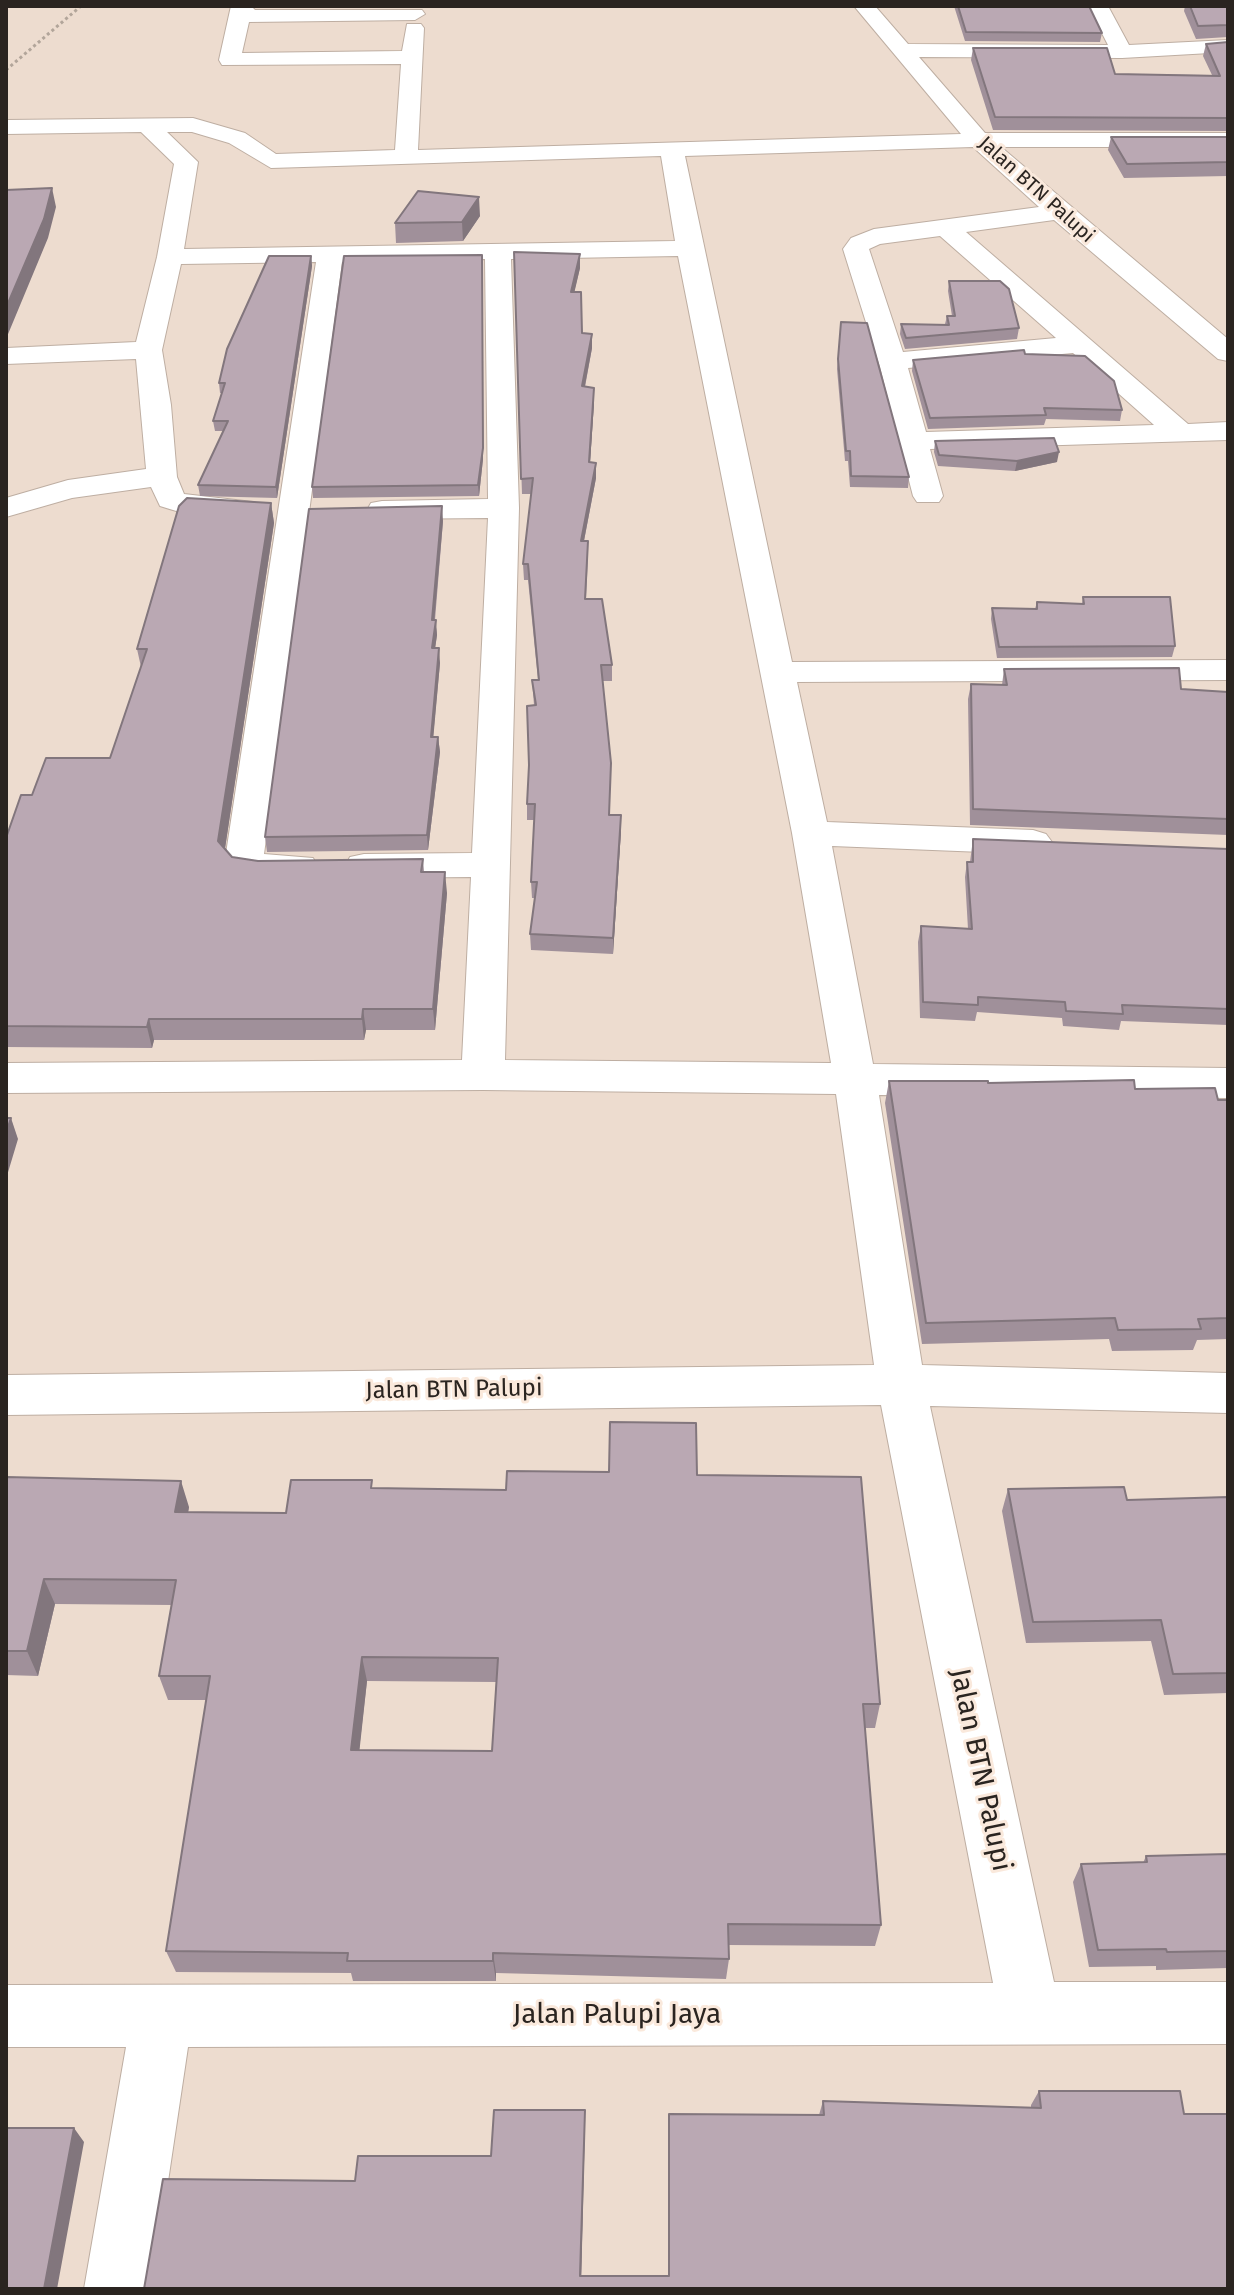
<!DOCTYPE html>
<style>
body{margin:0}
#map{position:relative;width:1234px;height:2295px;overflow:hidden;background:#eddccf;font-family:"Fira Sans",sans-serif}
canvas{display:block}
.frame{position:absolute;inset:0;border:8px solid #2a2420;pointer-events:none}
</style>
<div id="map">
<canvas width="1234" height="2295"></canvas>
<div class="frame"></div>
</div>
<script>
const g = document.querySelector('canvas').getContext('2d');
g.lineJoin = 'round';
function strokePath(path, color, width, dash) { g.strokeStyle = color; g.lineWidth = width; g.lineCap = dash ? 'butt' : 'round'; g.setLineDash(dash || []); g.stroke(path); }
function paint(path, color) { g.fillStyle = color; g.fill(path, 'evenodd'); }
function drawText(font, color, halo, rows, align = 'center') {
  g.font = font + ' "Fira Sans",sans-serif'; g.lineWidth = 6; g.setLineDash([]); g.textBaseline = 'middle'; g.strokeStyle = halo; g.fillStyle = color; for (const [text, x, y, turn = 0] of rows) {
    g.save(); g.translate(x, y); g.rotate((+turn || 0) * Math.PI / 180); g.textAlign = isNaN(turn) ? turn : align; if (halo) g.strokeText(text, 0, 0); g.fillText(text, 0, 0); g.restore();
  }
}
const street = new Path2D(`
 M 231,6 L 251,6 L 255,10 L 422,10 L 425,14 L 415,20 L 249,22 L 242,53 L 402,51 L 407,24 L 421,24 L 424,28 L 418,150 L 961,134 L 854,6 L 875,6 L 908,44 L 1108,45 L 1088,6 L 1108,6 L 1129,45 L 1228,40 L 1228,52 L 1122,58 L 919,57 L 985,133 L 1228,133 L 1228,147 L 1001,147 L 1228,339 L 1228,361 L 1218,359 L 1054,220 L 966,232 L 1188,424 L 1228,422 L 1228,440 L 930,449 L 943,496 L 939,502 L 917,502 L 913,496 L 880,367 L 843,249 L 851,238 L 874,229 L 1039,207 L 973,147 L 685,156 L 792,662 L 1228,660 L 1228,680 L 797,682 L 827,822 L 1033,830 L 1046,834 L 1052,842 L 1046,850 L 1033,854 L 832,846 L 873,1064 L 1228,1068 L 1228,1098 L 879,1095 L 922,1365 L 1228,1373 L 1228,1413 L 930,1406 L 1054,1982 L 1228,1982 L 1228,2044 L 188,2047 L 152,2289 L 84,2289 L 126,2047 L 6,2047 L 6,1985 L 993,1983 L 881,1405 L 6,1415 L 6,1375 L 874,1365 L 836,1094 L 483,1090 L 6,1093 L 6,1063 L 462,1060 L 471,877 L 364,878 L 350,875 L 345,866 L 350,857 L 364,854 L 472,853 L 488,518 L 382,519 L 371,517 L 367,510 L 371,503 L 382,501 L 488,499 L 485,259 L 342,262 L 264,854 L 313,858 L 318,867 L 313,876 C 285,883 242,886 225,860 L 316,262 L 181,264 L 162,350 L 171,405 L 177,477 L 184,494 L 253,502 L 257,509 L 253,516 C 222,523 190,516 160,506 L 151,487 L 72,498 L 6,517 L 6,498 L 68,480 L 146,469 L 136,359 L 6,364 L 6,348 L 136,342 L 157,257 L 174,164 L 141,132 L 6,134 L 6,120 L 193,118 L 245,133 L 276,154 L 395,150 L 401,64 L 222,65 L 219,60 ZM 167,132 L 192,132 L 229,143 L 271,168 L 661,156 L 675,241 L 184,249 L 198,162 ZM 940,236 L 1056,338 L 903,352 L 869,249 L 880,244 ZM 678,256 L 792,833 L 831,1063 L 505,1060 L 519,508 L 511,259 ZM 1073,353 L 1154,425 L 926,432 L 908,368 Z`);
strokePath(street, '#beaea2', 2);
strokePath(new Path2D(`
 M 6,70 L 81,6`), '#b2a59a', 3, [3, 3]);
paint(street, '#fff');
paint(new Path2D(`
 M 954,6 L 1089,6 L 1102,33 L 1100,42 L 965,41 Z
 M 1185,6 L 1228,6 L 1228,37 L 1196,39 L 1184,11 Z
 M 1228,42 L 1228,131 L 993,130 L 971,60 L 973,48 L 1115,74 L 1212,75 L 1203,56 L 1206,44 Z
 M 1111,137 L 1228,137 L 1228,176 L 1124,178 L 1108,150 Z
 M 480,216 L 463,241 L 396,243 L 395,223 Z
 M 514,252 L 580,268 L 574,292 L 582,333 L 592,348 L 585,387 L 594,403 L 590,463 L 596,478 L 584,541 L 588,556 L 586,599 L 612,665 L 612,681 L 603,681 L 610,815 L 621,831 L 613,954 L 531,950 L 530,934 L 535,898 L 532,898 L 531,882 L 534,820 L 527,820 L 527,804 L 534,705 L 532,680 L 538,680 L 528,580 L 524,580 L 523,564 L 531,494 L 522,494 Z
 M 311,256 L 312,266 L 277,498 L 200,496 L 198,485 L 223,431 L 215,431 L 213,421 L 222,393 L 220,393 L 219,383 Z
 M 482,265 L 483,459 L 479,496 L 313,498 L 312,487 Z
 M 949,281 L 1019,328 L 1017,339 L 905,349 L 900,334 L 901,324 L 945,324 L 947,316 L 952,316 L 948,291 Z
 M 841,322 L 909,477 L 908,488 L 850,487 L 848,461 L 845,461 L 837,369 Z
 M 1025,354 L 1122,410 L 1120,421 L 1046,419 L 1044,425 L 928,429 L 912,371 L 913,360 Z
 M 935,441 L 1057,462 L 1015,471 L 938,466 L 934,452 Z
 M 271,503 L 274,523 L 225,848 L 232,857 L 258,861 L 423,859 L 424,872 L 447,893 L 435,1030 L 366,1030 L 364,1040 L 154,1040 L 152,1048 L 6,1047 L 6,838 L 32,795 L 110,758 L 141,667 L 137,649 Z
 M 443,521 L 435,620 L 437,635 L 435,648 L 440,663 L 433,737 L 438,737 L 440,752 L 428,850 L 267,852 L 265,837 Z
 M 1083,597 L 1175,646 L 1172,657 L 997,658 L 991,619 L 992,608 L 1035,609 L 1037,602 L 1082,604 Z
 M 1004,669 L 1181,689 L 1228,692 L 1228,835 L 970,825 L 968,699 L 971,684 L 1002,685 Z
 M 973,839 L 1228,849 L 1228,1025 L 1121,1021 L 1119,1030 L 1063,1026 L 1062,1018 L 977,1012 L 975,1021 L 920,1018 L 918,942 L 921,926 L 968,929 L 965,877 L 967,862 L 970,862 Z
 M 889,1081 L 1135,1089 L 1218,1100 L 1228,1100 L 1228,1339 L 1197,1340 L 1193,1350 L 1112,1351 L 1109,1339 L 922,1344 L 885,1103 Z
 M 697,1475 L 880,1704 L 875,1728 L 865,1728 L 881,1925 L 875,1946 L 729,1945 L 729,1959 L 726,1979 L 496,1973 L 496,1981 L 353,1981 L 351,1973 L 176,1972 L 166,1951 L 206,1700 L 168,1700 L 159,1676 L 172,1605 L 55,1604 L 38,1676 L 6,1675 L 6,1477 L 189,1507 L 188,1512 L 286,1513 L 373,1488 L 506,1490 ZM 367,1681 L 496,1682 L 492,1751 L 359,1750 Z
 M 1008,1489 L 1127,1500 L 1228,1497 L 1228,1693 L 1164,1695 L 1151,1641 L 1026,1643 L 1002,1511 Z
 M 1228,1854 L 1228,1968 L 1156,1970 L 1156,1966 L 1089,1967 L 1073,1882 L 1081,1864 L 1143,1863 L 1146,1856 Z
 M 1039,2091 L 1184,2114 L 1228,2289 L 144,2289 L 355,2181 L 491,2156 L 585,2110 L 581,2276 L 668,2276 L 669,2114 L 819,2115 L 823,2101 L 1031,2108 L 1031,2105 Z`), '#a0909a');
paint(new Path2D(`
 M 52,188 L 56,207 L 48,238 L 6,339 L 6,308 Z
 M 479,197 L 480,216 L 463,241 L 462,222 Z
 M 580,254 L 580,268 L 571,307 L 571,292 Z
 M 311,256 L 312,266 L 277,498 L 276,487 Z
 M 482,265 L 483,459 L 479,496 L 478,485 Z
 M 592,334 L 592,348 L 582,401 L 582,386 Z
 M 594,388 L 594,403 L 589,478 L 589,462 Z
 M 1059,452 L 1057,462 L 1015,471 L 1017,461 Z
 M 596,463 L 596,478 L 581,556 L 581,541 Z
 M 271,503 L 274,523 L 223,862 L 218,841 Z
 M 442,506 L 443,521 L 433,635 L 432,620 Z
 M 436,620 L 437,635 L 433,663 L 432,648 Z
 M 439,648 L 440,663 L 432,752 L 431,737 Z
 M 438,737 L 440,752 L 428,850 L 427,835 Z
 M 621,815 L 621,831 L 613,954 L 613,938 Z
 M 445,872 L 447,893 L 435,1030 L 433,1009 Z
 M 363,1009 L 366,1030 L 364,1040 L 362,1019 Z
 M 149,1019 L 154,1040 L 152,1048 L 147,1027 Z
 M 11,1118 L 18,1139 L 6,1179 L 6,1133 Z
 M 181,1481 L 189,1507 L 184,1537 L 175,1512 Z
 M 44,1579 L 55,1604 L 38,1676 L 27,1651 Z
 M 362,1657 L 367,1681 L 357,1773 L 351,1750 Z
 M 493,1953 L 496,1973 L 496,1981 L 493,1961 Z
 M 585,2110 L 585,2124 L 581,2288 L 580,2276 Z
 M 74,2128 L 84,2142 L 57,2289 L 44,2289 Z`), '#82767d');
const building = new Path2D(`
 M 958,6 L 1089,6 L 1102,33 L 966,32 Z
 M 1190,6 L 1228,6 L 1228,25 L 1198,26 Z
 M 1228,42 L 1228,118 L 995,117 L 973,48 L 1107,48 L 1115,74 L 1220,76 L 1206,44 Z
 M 1111,137 L 1228,137 L 1228,162 L 1127,164 Z
 M 52,188 L 44,219 L 6,308 L 6,190 Z
 M 418,191 L 479,197 L 462,222 L 395,223 Z
 M 514,252 L 580,254 L 571,292 L 581,292 L 582,333 L 592,334 L 582,386 L 594,388 L 589,462 L 596,463 L 581,541 L 588,541 L 585,599 L 602,599 L 612,665 L 601,665 L 611,763 L 609,815 L 621,815 L 613,938 L 530,934 L 537,882 L 531,882 L 535,804 L 527,804 L 529,765 L 527,706 L 536,705 L 532,680 L 539,680 L 528,564 L 523,564 L 533,478 L 521,479 Z
 M 482,255 L 483,448 L 478,485 L 312,487 L 344,256 Z
 M 269,256 L 311,256 L 276,487 L 198,485 L 228,421 L 213,421 L 225,383 L 219,383 L 227,349 Z
 M 949,281 L 1000,281 L 1009,289 L 1019,328 L 906,338 L 901,324 L 949,325 L 947,316 L 955,316 Z
 M 841,322 L 867,323 L 909,477 L 851,476 L 850,451 L 846,451 L 838,359 Z
 M 1024,350 L 1025,354 L 1085,356 L 1114,381 L 1122,410 L 1044,408 L 1046,415 L 930,418 L 913,360 Z
 M 1054,438 L 1059,452 L 1017,461 L 939,455 L 935,441 Z
 M 187,498 L 271,503 L 218,841 L 232,857 L 258,861 L 423,859 L 421,872 L 445,872 L 433,1009 L 363,1009 L 362,1019 L 149,1019 L 147,1027 L 6,1026 L 6,838 L 21,795 L 32,795 L 46,758 L 110,758 L 147,649 L 137,649 L 179,506 Z
 M 442,506 L 432,620 L 436,620 L 432,648 L 439,648 L 431,737 L 438,737 L 427,835 L 265,837 L 309,509 Z
 M 1083,597 L 1170,597 L 1175,646 L 999,647 L 992,608 L 1037,609 L 1037,602 L 1084,604 Z
 M 1179,668 L 1181,689 L 1228,692 L 1228,819 L 973,809 L 971,684 L 1007,685 L 1004,669 Z
 M 973,839 L 1228,849 L 1228,1009 L 1122,1005 L 1123,1014 L 1066,1011 L 1065,1002 L 978,997 L 978,1005 L 923,1002 L 921,926 L 972,929 L 967,862 L 973,862 Z
 M 1134,1080 L 1135,1089 L 1215,1088 L 1218,1100 L 1228,1100 L 1228,1318 L 1198,1319 L 1201,1329 L 1118,1330 L 1115,1318 L 926,1323 L 889,1081 L 988,1081 L 988,1083 Z
 M 6,1118 L 11,1118 L 6,1133 Z
 M 610,1422 L 696,1423 L 697,1475 L 861,1477 L 880,1704 L 863,1704 L 881,1925 L 728,1924 L 729,1959 L 493,1953 L 493,1961 L 347,1961 L 348,1953 L 166,1951 L 210,1676 L 159,1676 L 176,1580 L 44,1579 L 27,1651 L 6,1651 L 6,1477 L 181,1481 L 175,1512 L 286,1513 L 291,1480 L 372,1480 L 371,1488 L 506,1490 L 507,1471 L 609,1472 ZM 362,1657 L 498,1658 L 492,1751 L 351,1750 Z
 M 1124,1487 L 1127,1500 L 1228,1497 L 1228,1673 L 1173,1674 L 1161,1620 L 1033,1622 L 1008,1489 Z
 M 1228,1854 L 1228,1951 L 1167,1952 L 1166,1949 L 1098,1950 L 1081,1864 L 1147,1862 L 1146,1856 Z
 M 1039,2091 L 1180,2091 L 1184,2114 L 1228,2114 L 1228,2289 L 144,2289 L 163,2179 L 355,2181 L 358,2156 L 491,2156 L 494,2110 L 585,2110 L 580,2276 L 669,2276 L 669,2114 L 824,2115 L 823,2101 L 1041,2108 Z
 M 6,2128 L 74,2128 L 44,2289 L 6,2289 Z`);
paint(building, '#baa8b3');
strokePath(building, '#82767d', 2);
drawText('20px', '#2a2420', '#fae9dc', [
 ["Jalan BTN Palupi",1036,190,42]
]);
drawText('24px', '#2a2420', '#fae9dc', [
 ["Jalan BTN Palupi",454,1390,-1]
]);
drawText('28px', '#2a2420', '#fae9dc', [
 ["Jalan BTN Palupi",980,1770,78],
 ["Jalan Palupi Jaya",617,2015]
]);
</script>
